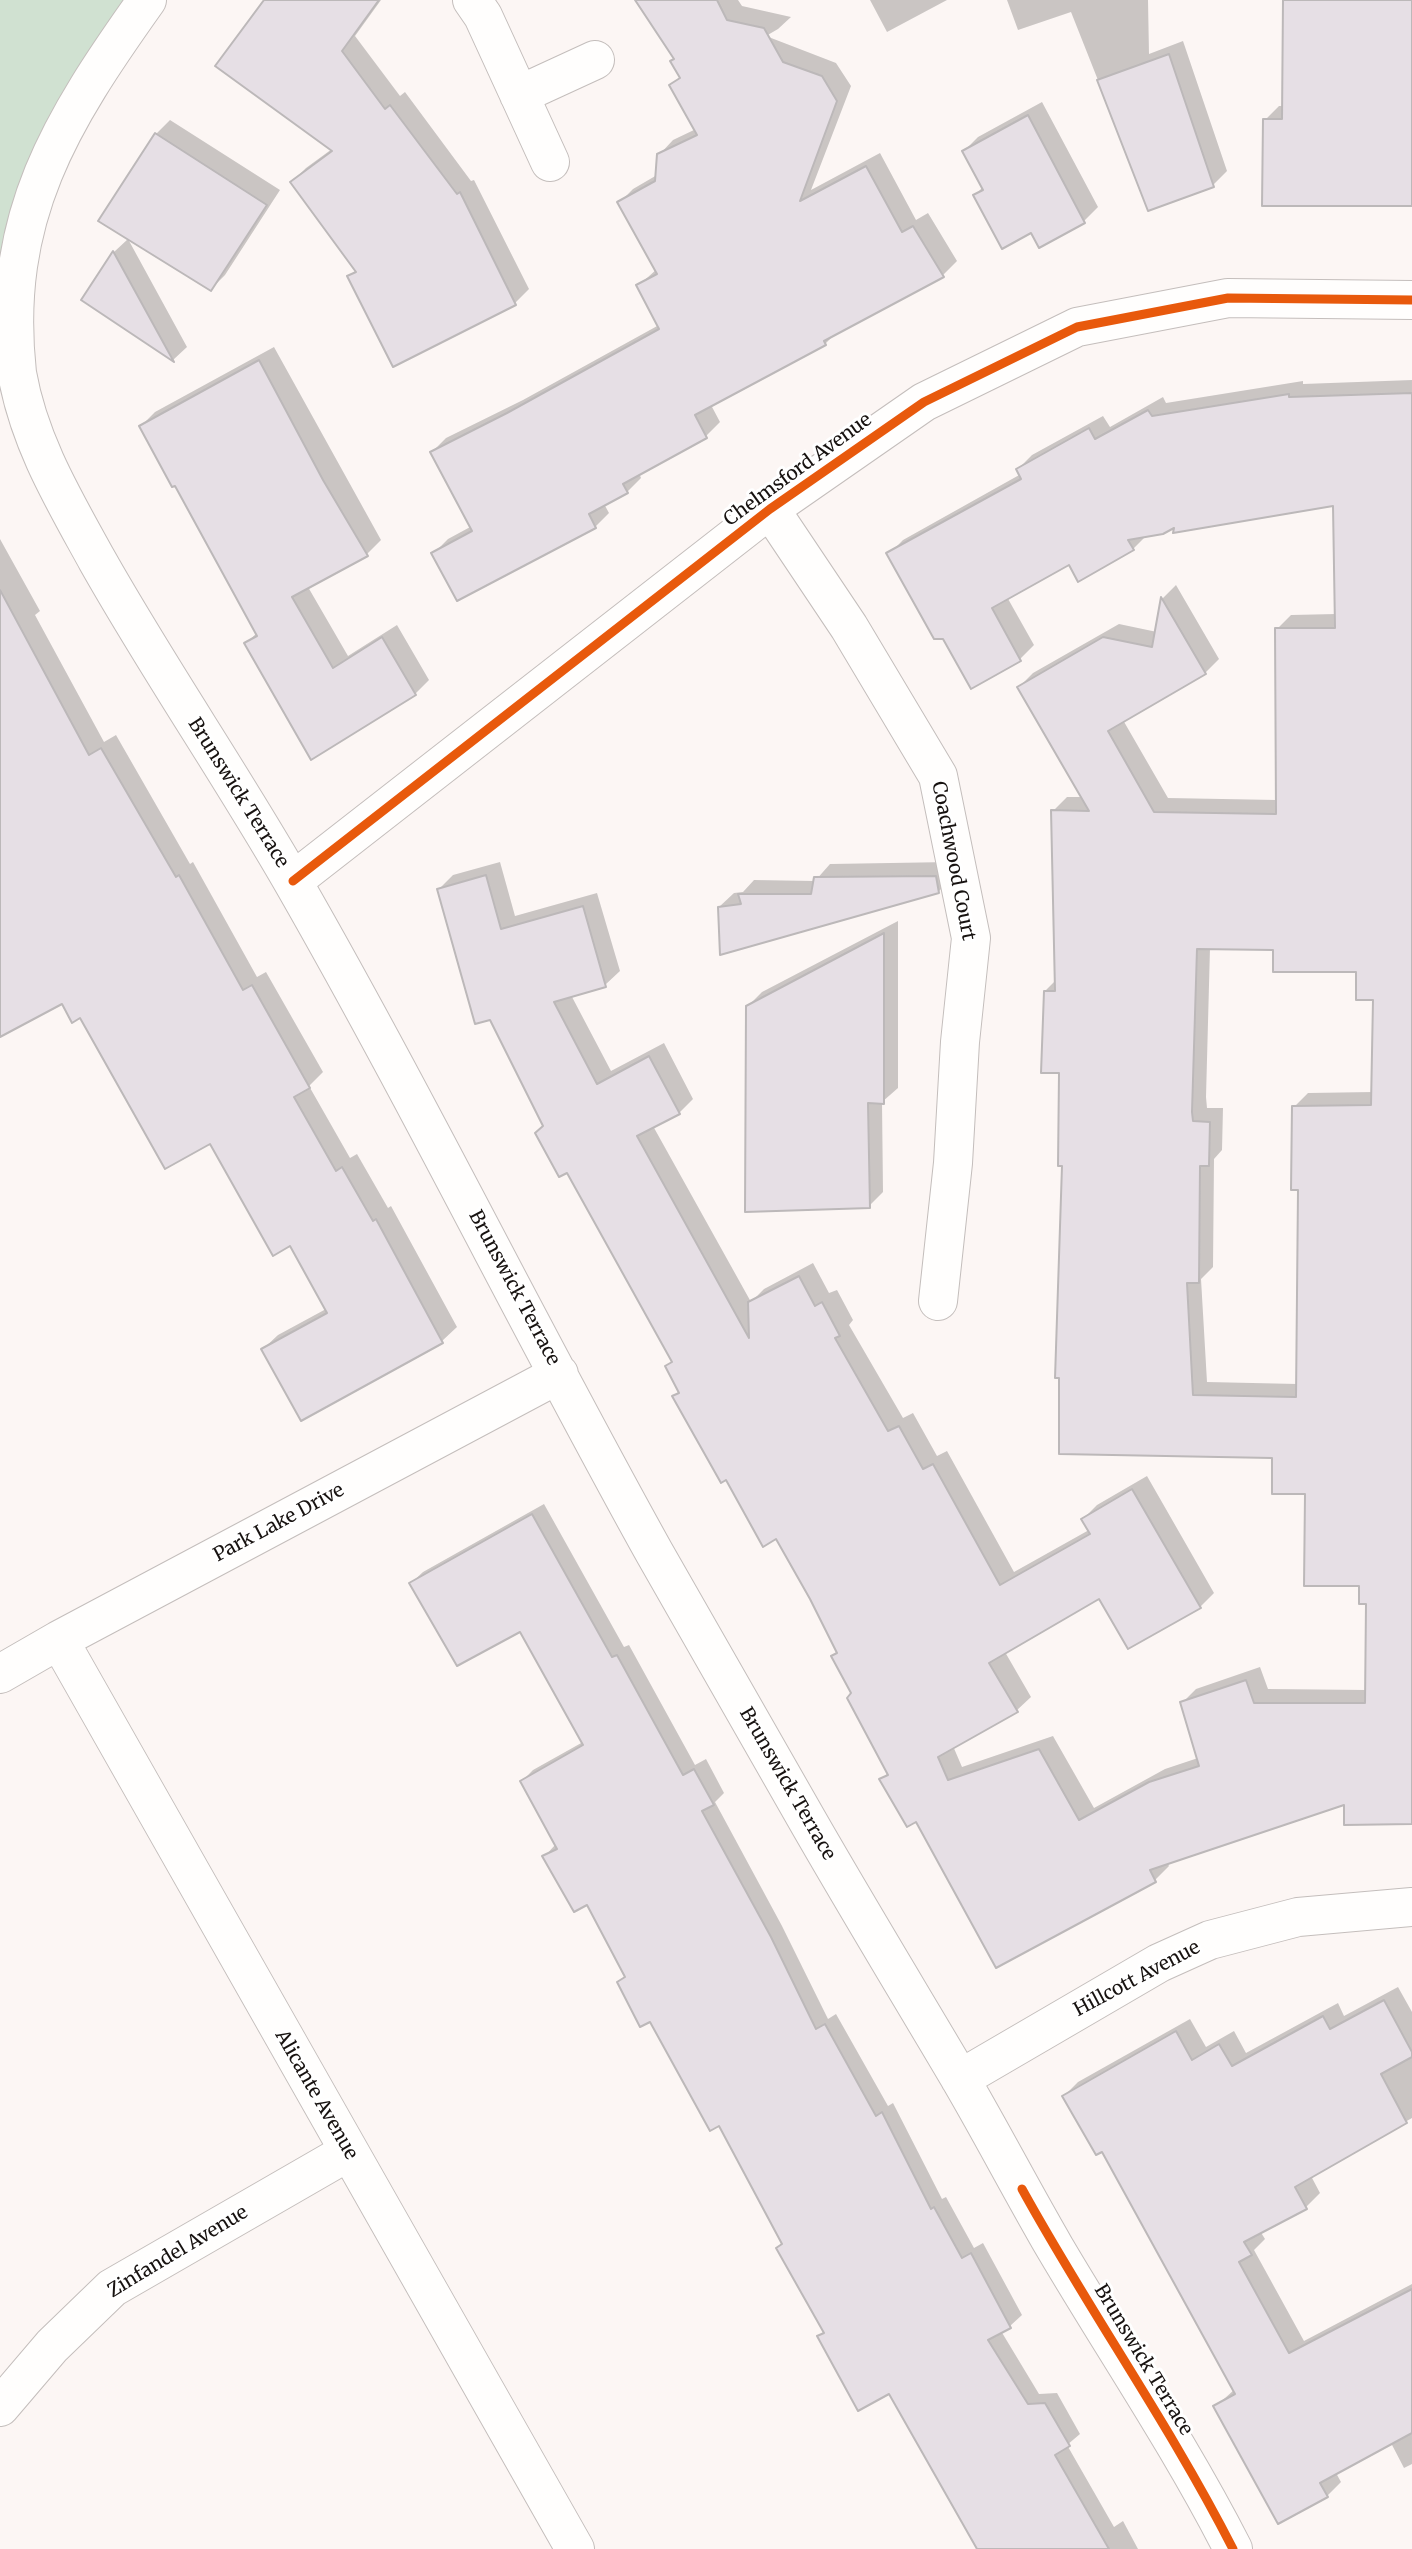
<!DOCTYPE html>
<style>
body{margin:0}
canvas{display:block;background:#fcf6f4}
</style>
<canvas width="1412" height="2549"></canvas>
<script>
const g = document.querySelector('canvas').getContext('2d');
g.lineJoin = 'round';
function paint(path, color) { g.fillStyle = color; g.fill(path, 'evenodd'); }
function strokePath(path, color, width, dash) { g.strokeStyle = color; g.lineWidth = width; g.lineCap = dash ? 'butt' : 'round'; g.setLineDash(dash || []); g.stroke(path); }
function drawText(font, color, halo, rows, align = 'center') {
  g.font = font + ' Merriweather,serif'; g.lineWidth = 6; g.setLineDash([]); g.textBaseline = 'middle'; g.strokeStyle = halo; g.fillStyle = color; for (const [text, x, y, turn = 0] of rows) {
    g.save(); g.translate(x, y); g.rotate((+turn || 0) * Math.PI / 180); g.textAlign = isNaN(turn) ? turn : align; if (halo) g.strokeText(text, 0, 0); g.fillText(text, 0, 0); g.restore();
  }
}
paint(new Path2D(`
 M 0,0 L 147,0 L 0,272 Z`), '#d0e1d1');
paint(new Path2D(`
 M 266,0 L 381,0 L 355,36 L 400,96 L 405,92 L 471,181 L 474,180 L 529,289 L 515,303 L 394,365 L 349,277 L 357,269 L 292,182 L 306,168 L 332,149 Z
 M 637,0 L 738,0 L 742,6 L 791,17 L 778,29 L 766,36 L 836,63 L 851,86 L 811,190 L 880,153 L 916,220 L 928,213 L 957,261 L 943,275 L 836,333 L 825,344 L 711,405 L 720,422 L 706,436 L 639,473 L 641,478 L 627,492 L 604,504 L 609,513 L 595,527 L 434,553 L 448,539 L 472,526 L 432,452 L 446,438 L 523,400 L 659,325 L 638,286 L 657,269 L 619,203 L 633,189 L 657,175 L 659,155 L 673,140 L 696,129 L 671,85 L 681,76 L 675,58 Z
 M 870,0 L 947,0 L 887,32 Z
 M 1007,0 L 1148,0 L 1149,54 L 1183,41 L 1227,171 L 1213,185 L 1149,209 L 1071,12 L 1018,30 Z
 M 1285,0 L 1412,0 L 1412,205 L 1265,120 L 1279,106 L 1283,106 Z
 M 1042,102 L 1098,207 L 1084,221 L 1040,245 L 1032,231 L 975,195 L 983,187 L 964,151 L 978,137 Z
 M 170,120 L 280,190 L 225,275 L 211,289 L 101,220 L 156,134 Z
 M 128,239 L 187,347 L 173,360 L 83,300 L 114,252 Z
 M 274,347 L 381,540 L 367,554 L 308,587 L 348,656 L 397,625 L 429,680 L 415,694 L 246,643 L 257,633 L 176,483 L 141,426 L 155,412 Z
 M 1412,380 L 1412,1822 L 1345,1803 L 1167,1862 L 1169,1866 L 1155,1880 L 997,1966 L 917,1820 L 881,1780 L 889,1772 L 853,1694 L 838,1652 L 812,1598 L 776,1537 L 726,1478 L 674,1396 L 680,1391 L 667,1366 L 673,1360 L 545,1125 L 439,889 L 453,875 L 500,862 L 515,916 L 597,893 L 620,971 L 605,985 L 571,995 L 611,1071 L 664,1043 L 693,1099 L 679,1113 L 653,1126 L 751,1302 L 764,1289 L 813,1263 L 829,1293 L 837,1290 L 853,1320 L 849,1325 L 903,1418 L 913,1413 L 937,1456 L 947,1451 L 1014,1572 L 1089,1530 L 1083,1519 L 1097,1505 L 1147,1476 L 1214,1593 L 1200,1607 L 1100,1597 L 1005,1652 L 1031,1697 L 1016,1711 L 953,1746 L 962,1767 L 1053,1736 L 1094,1808 L 1165,1769 L 1198,1758 L 1182,1703 L 1196,1689 L 1260,1667 L 1268,1689 L 1367,1690 L 1367,1602 L 1361,1584 L 1306,1493 L 1274,1456 L 1060,1453 L 1063,1164 L 1061,1071 L 1045,991 L 1056,980 L 1053,811 L 1067,797 L 1083,797 L 1019,687 L 1033,673 L 1119,624 L 1157,632 L 1163,598 L 1176,585 L 1219,659 L 1205,673 L 1123,720 L 1168,798 L 1277,800 L 1277,629 L 1291,615 L 1336,614 L 1335,504 L 1176,525 L 1147,535 L 1133,549 L 1070,563 L 1007,597 L 1034,645 L 1020,659 L 944,638 L 889,554 L 903,540 L 1021,474 L 1018,469 L 1032,455 L 1103,416 L 1110,427 L 1163,397 L 1166,403 L 1303,381 L 1303,384 ZM 1210,948 L 1274,949 L 1358,971 L 1375,998 L 1373,1092 L 1308,1093 L 1294,1107 L 1300,1188 L 1298,1384 L 1207,1382 L 1201,1279 L 1213,1267 L 1214,1159 L 1222,1150 L 1223,1108 L 1207,1108 L 1206,1097 Z
 M 0,539 L 40,611 L 35,615 L 104,742 L 116,735 L 190,864 L 193,862 L 257,977 L 266,972 L 323,1072 L 309,1086 L 350,1158 L 357,1154 L 388,1208 L 391,1206 L 457,1327 L 442,1341 L 302,1418 L 263,1349 L 278,1335 L 326,1309 L 290,1244 L 210,1142 L 81,1016 L 63,1002 L 0,1035 Z
 M 950,862 L 953,877 L 939,891 L 719,907 L 734,893 L 743,892 L 754,880 L 815,881 L 830,864 Z
 M 898,921 L 898,1088 L 882,1102 L 883,1192 L 869,1206 L 748,1006 L 762,992 Z
 M 544,1504 L 624,1647 L 629,1645 L 695,1765 L 706,1759 L 724,1793 L 715,1802 L 782,1926 L 828,2019 L 836,2014 L 888,2106 L 893,2103 L 942,2199 L 946,2197 L 974,2248 L 983,2243 L 1022,2315 L 1010,2326 L 1001,2331 L 1039,2394 L 1057,2393 L 1080,2434 L 1067,2445 L 1114,2527 L 1123,2521 L 1138,2549 L 979,2549 L 890,2392 L 820,2337 L 825,2331 L 783,2243 L 720,2123 L 651,2020 L 619,1982 L 626,1975 L 588,1903 L 544,1857 L 555,1845 L 522,1781 L 533,1770 L 583,1742 L 520,1629 L 411,1583 L 423,1572 Z
 M 1398,1987 L 1412,2012 L 1412,2118 L 1311,2176 L 1320,2193 L 1306,2207 L 1260,2231 L 1265,2239 L 1254,2250 L 1304,2341 L 1412,2284 L 1412,2464 L 1404,2468 L 1391,2443 L 1336,2473 L 1341,2482 L 1327,2496 L 1215,2407 L 1234,2390 L 1103,2149 L 1064,2096 L 1078,2082 L 1190,2019 L 1206,2047 L 1234,2031 L 1246,2053 L 1338,2003 L 1344,2016 Z`), '#0003');
const building = new Path2D(`
 M 264,0 L 379,0 L 342,51 L 385,109 L 390,105 L 457,194 L 460,192 L 516,305 L 393,367 L 347,276 L 356,272 L 290,182 L 332,151 L 215,66 Z
 M 635,0 L 717,0 L 727,20 L 764,28 L 783,62 L 822,76 L 837,101 L 800,201 L 866,166 L 902,232 L 913,226 L 944,277 L 824,341 L 826,345 L 695,415 L 707,438 L 623,484 L 628,493 L 589,514 L 596,528 L 457,601 L 431,553 L 472,531 L 430,452 L 507,413 L 659,329 L 636,285 L 657,274 L 617,202 L 655,181 L 657,154 L 697,135 L 669,85 L 680,78 L 670,61 L 674,59 Z
 M 1283,0 L 1412,0 L 1412,206 L 1262,206 L 1263,119 L 1282,119 Z
 M 1169,54 L 1214,187 L 1148,211 L 1097,80 Z
 M 1028,115 L 1085,223 L 1039,248 L 1031,233 L 1002,249 L 973,195 L 983,190 L 962,151 Z
 M 155,133 L 267,205 L 211,291 L 98,221 Z
 M 113,251 L 174,362 L 81,300 Z
 M 259,360 L 323,480 L 368,556 L 292,597 L 333,668 L 382,637 L 416,695 L 311,760 L 244,643 L 257,636 L 175,486 L 172,487 L 139,426 Z
 M 1412,393 L 1412,1824 L 1344,1825 L 1344,1805 L 1150,1870 L 1156,1882 L 996,1968 L 916,1822 L 907,1827 L 879,1779 L 888,1775 L 847,1698 L 851,1693 L 831,1656 L 837,1653 L 810,1599 L 776,1539 L 763,1547 L 726,1480 L 721,1483 L 672,1396 L 679,1393 L 665,1366 L 672,1362 L 567,1173 L 559,1177 L 535,1133 L 543,1126 L 490,1020 L 475,1024 L 437,889 L 486,875 L 501,929 L 583,906 L 606,987 L 554,1002 L 597,1084 L 649,1056 L 680,1114 L 637,1136 L 749,1338 L 748,1302 L 799,1276 L 815,1306 L 822,1302 L 840,1336 L 835,1338 L 888,1431 L 899,1426 L 923,1469 L 933,1464 L 1000,1585 L 1090,1534 L 1081,1519 L 1132,1489 L 1201,1608 L 1128,1649 L 1099,1599 L 989,1663 L 1018,1712 L 938,1757 L 948,1780 L 1039,1749 L 1079,1820 L 1149,1782 L 1199,1766 L 1180,1702 L 1246,1680 L 1254,1703 L 1365,1703 L 1366,1604 L 1359,1604 L 1359,1586 L 1304,1586 L 1305,1494 L 1272,1494 L 1272,1458 L 1059,1454 L 1059,1378 L 1055,1378 L 1062,1166 L 1058,1166 L 1059,1073 L 1041,1073 L 1044,991 L 1055,991 L 1051,810 L 1089,811 L 1017,687 L 1103,637 L 1152,647 L 1161,597 L 1206,674 L 1108,731 L 1154,812 L 1276,814 L 1275,628 L 1335,628 L 1333,506 L 1173,533 L 1174,528 L 1163,534 L 1128,540 L 1134,550 L 1078,582 L 1069,565 L 992,608 L 1021,661 L 971,689 L 943,639 L 934,639 L 886,553 L 1021,479 L 1016,469 L 1089,428 L 1095,439 L 1148,410 L 1152,416 L 1289,394 L 1289,397 ZM 1197,949 L 1273,950 L 1273,972 L 1356,972 L 1356,1000 L 1373,1000 L 1371,1105 L 1292,1106 L 1291,1190 L 1298,1190 L 1296,1397 L 1193,1395 L 1187,1283 L 1199,1283 L 1200,1166 L 1209,1166 L 1210,1122 L 1193,1121 L 1192,1112 Z
 M 0,590 L 89,755 L 101,748 L 176,877 L 179,875 L 243,990 L 252,985 L 310,1088 L 294,1097 L 336,1171 L 342,1167 L 373,1221 L 376,1219 L 443,1343 L 301,1421 L 261,1349 L 327,1313 L 290,1246 L 273,1256 L 210,1144 L 165,1169 L 80,1018 L 72,1023 L 62,1004 L 0,1037 Z
 M 936,876 L 939,893 L 720,955 L 718,907 L 741,904 L 738,894 L 811,894 L 814,877 Z
 M 884,933 L 884,1104 L 868,1103 L 870,1208 L 745,1212 L 746,1006 Z
 M 532,1514 L 612,1657 L 617,1655 L 683,1775 L 694,1769 L 714,1805 L 702,1811 L 771,1937 L 816,2029 L 825,2024 L 876,2116 L 882,2112 L 931,2209 L 934,2207 L 962,2258 L 971,2253 L 1011,2328 L 988,2340 L 1028,2404 L 1045,2403 L 1070,2446 L 1055,2455 L 1109,2549 L 977,2549 L 889,2394 L 858,2411 L 817,2336 L 824,2333 L 776,2248 L 782,2244 L 719,2126 L 710,2131 L 650,2022 L 640,2027 L 617,1982 L 625,1977 L 587,1905 L 574,1912 L 542,1856 L 557,1849 L 520,1781 L 583,1745 L 520,1632 L 457,1666 L 409,1583 Z
 M 1384,2000 L 1412,2052 L 1412,2057 L 1381,2074 L 1407,2123 L 1295,2187 L 1307,2209 L 1244,2242 L 1252,2255 L 1239,2262 L 1289,2353 L 1412,2289 L 1412,2433 L 1320,2483 L 1328,2497 L 1278,2524 L 1213,2406 L 1235,2394 L 1102,2152 L 1096,2155 L 1062,2096 L 1176,2031 L 1192,2060 L 1219,2044 L 1232,2066 L 1323,2016 L 1330,2029 Z`);
paint(building, '#e6dfe5');
strokePath(building, '#bcb8b9', 2);
const minor = new Path2D(`
 M 147,0 C 61,121 0,217 17,373 C 29,442 64,500 97,560 C 159,670 231,774 294,884 C 420,1104 531,1331 654,1552 C 704,1641 756,1729 806,1818 C 857,1907 910,1994 962,2082 C 994,2137 1023,2193 1055,2248 C 1114,2348 1180,2445 1233,2549
 M 472,0 L 483,16 L 550,162
 M 519,95 L 595,60
 M 770,509 L 849,627 L 938,776 L 971,938 L 960,1042 L 953,1163 L 938,1301
 M 293,881 L 770,509 L 924,402 L 1077,327 L 1228,298 L 1412,300
 M 59,1640 L 575,2549
 M 0,1674 L 59,1640 L 559,1374
 M 960,2079 L 1159,1963 L 1210,1940 L 1298,1917 L 1412,1907
 M 0,2407 L 52,2346 L 112,2288 L 348,2152`);
strokePath(minor, '#c4bebc', 40);
strokePath(minor, '#fffefd', 38);
strokePath(new Path2D(`
 M 293,881 L 770,509 L 924,402 L 1077,327 L 1228,298 L 1412,300
 M 1022,2189 C 1089,2311 1170,2425 1233,2549`), '#e8590c', 9);
drawText('19px', '#171210', '#fff', [
 ["Chelmsford Avenue",798,470,-36],
 ["Brunswick Terrace",238,793,58],
 ["Coachwood Court",953,861,79],
 ["Brunswick Terrace",514,1288,62],
 ["Park Lake Drive",279,1523,-28],
 ["Brunswick Terrace",787,1784,60],
 ["Hillcott Avenue",1137,1979,-28],
 ["Alicante Avenue",316,2095,60],
 ["Zinfandel Avenue",178,2252,-31],
 ["Brunswick Terrace",1143,2360,59]
]);
</script>
